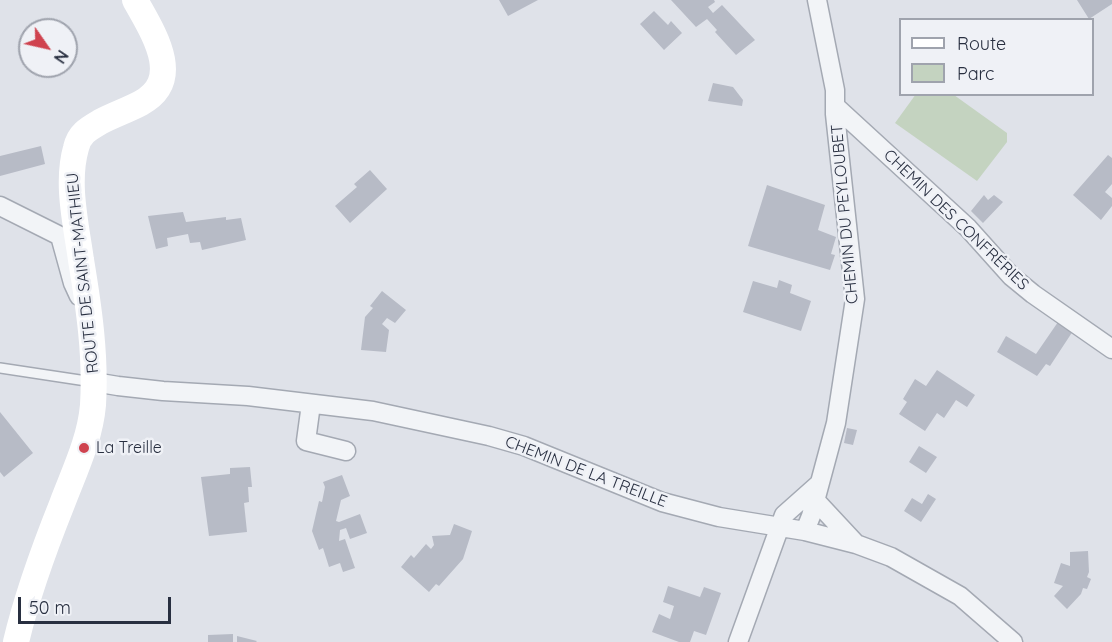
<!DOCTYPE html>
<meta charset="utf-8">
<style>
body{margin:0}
#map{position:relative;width:1112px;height:642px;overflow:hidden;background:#dfe2e9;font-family:Quicksand,sans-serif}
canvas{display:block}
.legend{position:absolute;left:899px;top:18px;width:195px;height:78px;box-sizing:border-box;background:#eff1f6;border:2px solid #9fa3ad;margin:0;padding:8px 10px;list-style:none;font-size:18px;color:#282f40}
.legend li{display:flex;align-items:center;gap:12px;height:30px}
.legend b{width:30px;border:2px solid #9fa3ad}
.north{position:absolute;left:18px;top:18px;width:60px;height:60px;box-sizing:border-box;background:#eff1f6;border:2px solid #9fa3ad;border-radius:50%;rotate:124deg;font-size:16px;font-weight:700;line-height:24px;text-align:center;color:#282f40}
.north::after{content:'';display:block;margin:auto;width:21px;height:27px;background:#cf434f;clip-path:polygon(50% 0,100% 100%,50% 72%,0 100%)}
.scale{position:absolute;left:18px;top:597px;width:153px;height:27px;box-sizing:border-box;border:3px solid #282f40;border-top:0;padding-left:8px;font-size:18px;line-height:21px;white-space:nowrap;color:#282f40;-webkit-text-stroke:4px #eff1f6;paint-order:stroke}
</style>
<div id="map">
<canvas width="1112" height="642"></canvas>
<ul class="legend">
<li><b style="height:8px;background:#fff"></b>Route</li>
<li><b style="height:16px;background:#c4d3c0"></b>Parc</li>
</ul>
<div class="north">N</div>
<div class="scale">50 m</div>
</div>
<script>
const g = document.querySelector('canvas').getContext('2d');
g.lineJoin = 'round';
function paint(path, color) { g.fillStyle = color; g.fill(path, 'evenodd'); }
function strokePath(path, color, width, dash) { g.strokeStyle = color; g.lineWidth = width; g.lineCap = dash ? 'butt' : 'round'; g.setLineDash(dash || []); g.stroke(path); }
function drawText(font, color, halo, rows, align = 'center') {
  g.font = font + ' Quicksand,sans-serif'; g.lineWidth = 5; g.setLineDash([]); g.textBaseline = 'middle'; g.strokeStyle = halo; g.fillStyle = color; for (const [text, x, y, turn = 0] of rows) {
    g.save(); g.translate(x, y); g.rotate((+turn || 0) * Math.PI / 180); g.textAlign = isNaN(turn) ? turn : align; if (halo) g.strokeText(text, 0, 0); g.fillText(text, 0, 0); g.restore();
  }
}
paint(new Path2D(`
 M 916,94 L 954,95 L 1007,133 L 1007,142 L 977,181 L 895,123 Z`), '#c4d3c0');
paint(new Path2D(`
 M 499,0 L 538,0 L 508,16 Z
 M 671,0 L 714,0 L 715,2 L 708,7 L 713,13 L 722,5 L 755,40 L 736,55 L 715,32 L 717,30 L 707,19 L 696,27 Z
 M 1077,0 L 1112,0 L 1112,4 L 1089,19 Z
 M 654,11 L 668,25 L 671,21 L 682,33 L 664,50 L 640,24 Z
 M 713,83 L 733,87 L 743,100 L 742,106 L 708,101 Z
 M 41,146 L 45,164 L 0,176 L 0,156 Z
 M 1108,155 L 1112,158 L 1112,184 L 1105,192 L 1112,198 L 1112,206 L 1101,220 L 1073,195 Z
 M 370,170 L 387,189 L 350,223 L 335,206 L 357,187 L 354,184 Z
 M 767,185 L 825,205 L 818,230 L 836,237 L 831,254 L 835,255 L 830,270 L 748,246 Z
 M 984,195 L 988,200 L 994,195 L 1003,202 L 983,223 L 971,211 Z
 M 183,212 L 186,222 L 226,217 L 226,220 L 241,218 L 246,240 L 202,250 L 200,242 L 190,243 L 188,234 L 167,238 L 168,246 L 156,249 L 148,216 Z
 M 779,280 L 792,285 L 790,293 L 811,301 L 801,331 L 743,312 L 753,281 L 777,288 Z
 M 382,291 L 406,310 L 395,323 L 387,318 L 382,324 L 389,330 L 386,352 L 361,350 L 365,317 L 373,308 L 370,306 Z
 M 1058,322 L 1073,331 L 1050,366 L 1046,364 L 1037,376 L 997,352 L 1006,336 L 1036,354 Z
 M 937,370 L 975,395 L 967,407 L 956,400 L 944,418 L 937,413 L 925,431 L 899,414 L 907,402 L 903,399 L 915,379 L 926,386 Z
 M 0,412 L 33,453 L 4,477 L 0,472 Z
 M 847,428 L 857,430 L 853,445 L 844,443 Z
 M 919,446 L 937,457 L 926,473 L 909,462 Z
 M 250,467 L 252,487 L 248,487 L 249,502 L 244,503 L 247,532 L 209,536 L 201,477 L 230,474 L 230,468 Z
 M 342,475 L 350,496 L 341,500 L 336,521 L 339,522 L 360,514 L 367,533 L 350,539 L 346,528 L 340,530 L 339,541 L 345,539 L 355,568 L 343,572 L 340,563 L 329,567 L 323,548 L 319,550 L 312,531 L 319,501 L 322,502 L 325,487 L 323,482 Z
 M 928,494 L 936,499 L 921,522 L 904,511 L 912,498 L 922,504 Z
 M 454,524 L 472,531 L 463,559 L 439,586 L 436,584 L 429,592 L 401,567 L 411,555 L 414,558 L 426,544 L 431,549 L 434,545 L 432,536 L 450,535 Z
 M 1088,551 L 1089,572 L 1087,577 L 1091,579 L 1087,589 L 1083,588 L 1081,594 L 1067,609 L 1054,596 L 1063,586 L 1054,583 L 1061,563 L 1070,566 L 1070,552 Z
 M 668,586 L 700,597 L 704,587 L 721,593 L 706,635 L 694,631 L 690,642 L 679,642 L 652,632 L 659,614 L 670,619 L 674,606 L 663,602 Z
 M 233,634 L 233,642 L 208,642 L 208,635 Z
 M 237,636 L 257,641 L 256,642 L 237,642 Z`), '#b7bbc6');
const lane = new Path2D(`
 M 0,368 L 93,382`);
const street = new Path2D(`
 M 835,106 L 968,228 L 1011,276 L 1033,294 L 1112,349
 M 0,206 L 60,236 L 73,283 L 79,296
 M 94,382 L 118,386 L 163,391 L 248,396 L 373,411 L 489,436 L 524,446 L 662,502 L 719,517 L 805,531 L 856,544 L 891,557 L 960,596 L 1013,642
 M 311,404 L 306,441 L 346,451
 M 815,500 L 856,544
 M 805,531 L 811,516 L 836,423 L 855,299 L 835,114 L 835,90 L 817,0
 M 738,642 L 784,515 L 820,483`);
strokePath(lane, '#a4a9b3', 12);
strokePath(street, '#a4a9b3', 21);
strokePath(lane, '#f2f4f7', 9);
strokePath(street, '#f2f4f7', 18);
strokePath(new Path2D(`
 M 16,642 C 27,595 44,549 62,504 C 74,472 90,440 93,405 C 96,356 89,308 81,260 C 76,224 66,183 76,148 C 79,134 88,129 100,122 C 113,115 128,110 141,103 C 185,79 152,31 135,0`), '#fff', 26);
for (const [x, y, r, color] of [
 [84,448,6,"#cf434f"]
]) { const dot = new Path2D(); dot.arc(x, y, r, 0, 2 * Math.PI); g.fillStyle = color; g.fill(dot); strokePath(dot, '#eff1f6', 2); }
drawText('16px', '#282f40', '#eff1f6', [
 ["CHEMIN DU PEYLOUBET",845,214,-95],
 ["CHEMIN DES CONFRÉRIES",956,220,44],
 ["ROUTE DE SAINT-MATHIEU",83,273,-96],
 ["CHEMIN DE LA TREILLE",586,472,21]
]);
drawText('16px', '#282f40', '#eff1f6', [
 ["La Treille",96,448]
], 'left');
</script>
